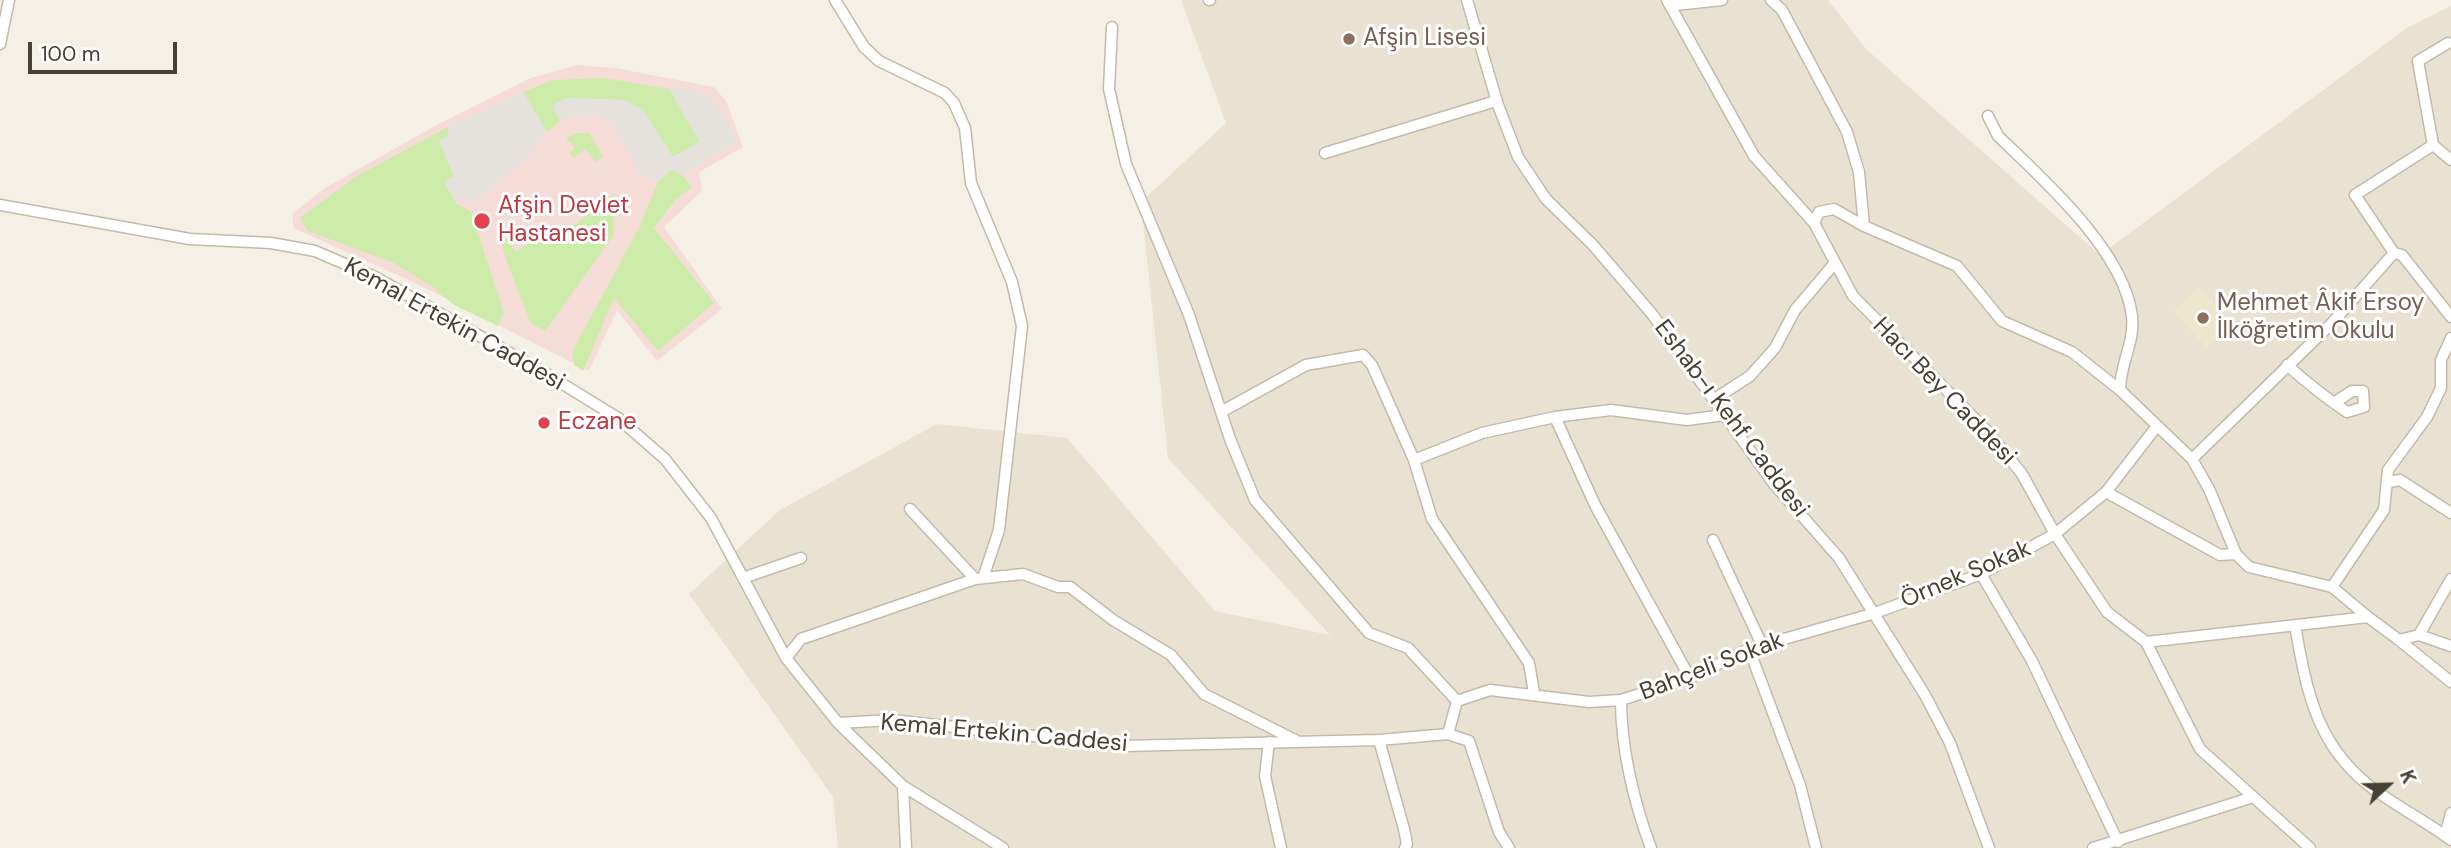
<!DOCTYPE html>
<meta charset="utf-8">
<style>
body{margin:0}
#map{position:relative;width:2451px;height:848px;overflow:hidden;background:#f4f0e5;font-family:"DM Sans",sans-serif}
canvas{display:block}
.north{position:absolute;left:2353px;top:750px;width:70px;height:70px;-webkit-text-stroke:5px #fff;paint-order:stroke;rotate:68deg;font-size:19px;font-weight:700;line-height:28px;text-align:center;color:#474034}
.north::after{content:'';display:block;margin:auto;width:24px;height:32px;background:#474034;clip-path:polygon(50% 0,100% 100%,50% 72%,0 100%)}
.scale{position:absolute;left:28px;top:42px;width:149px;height:32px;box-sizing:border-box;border:4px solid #474034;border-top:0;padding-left:9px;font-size:21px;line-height:24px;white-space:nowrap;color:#474034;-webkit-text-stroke:5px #fff;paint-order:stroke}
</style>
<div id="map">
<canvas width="2451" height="848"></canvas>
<div class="north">K</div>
<div class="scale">100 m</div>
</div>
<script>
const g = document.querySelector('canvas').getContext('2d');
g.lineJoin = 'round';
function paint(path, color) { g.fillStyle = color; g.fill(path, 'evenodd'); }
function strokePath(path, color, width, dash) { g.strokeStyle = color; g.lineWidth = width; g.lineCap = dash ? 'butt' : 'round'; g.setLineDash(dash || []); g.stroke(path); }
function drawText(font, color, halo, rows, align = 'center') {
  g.font = font + ' "DM Sans",sans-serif'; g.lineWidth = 6; g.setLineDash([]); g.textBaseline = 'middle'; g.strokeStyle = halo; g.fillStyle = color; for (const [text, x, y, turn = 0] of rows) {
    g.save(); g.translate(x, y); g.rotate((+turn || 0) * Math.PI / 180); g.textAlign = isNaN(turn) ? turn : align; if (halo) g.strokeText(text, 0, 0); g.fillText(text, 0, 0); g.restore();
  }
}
paint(new Path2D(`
 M 1181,0 L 1828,0 L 1866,49 L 2100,255 L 2407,28 L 2451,6 L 2451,848 L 838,848 L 833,797 L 689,594 L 780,510 L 937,424 L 1067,438 L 1215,611 L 1330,635 L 1168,458 L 1141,202 L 1226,123 Z`), '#e9e2d3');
paint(new Path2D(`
 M 2199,287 L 2232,324 L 2207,348 L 2173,311 Z`), '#efe6ce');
paint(new Path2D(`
 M 577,65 L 615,68 L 714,87 L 726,101 L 743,147 L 699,172 L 702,191 L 664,227 L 722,309 L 657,361 L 617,310 L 589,371 L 417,284 L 294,228 L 292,214 L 325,188 L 433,127 L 531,78 Z`), '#f6dcd7');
paint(new Path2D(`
 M 604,78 L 669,89 L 700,142 L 673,157 L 642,110 L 625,100 L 566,98 L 552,106 L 560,121 L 547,132 L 523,92 L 553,80 Z
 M 448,127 L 448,136 L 439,141 L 454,176 L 445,182 L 456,203 L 471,212 L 504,313 L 498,326 L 454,305 L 434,288 L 394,263 L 308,231 L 300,218 L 357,176 Z
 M 578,133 L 589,133 L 603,157 L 596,162 L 585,149 L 574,158 L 569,153 L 575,148 L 566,138 Z
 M 671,170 L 682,175 L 692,187 L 675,200 L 654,228 L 714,303 L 658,351 L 614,298 L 583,371 L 574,365 L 572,352 L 640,226 L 658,182 Z
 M 615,193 L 613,236 L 545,331 L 530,322 L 507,262 L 502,247 L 505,237 L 517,252 L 548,228 L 557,239 Z`), '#cdecaa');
paint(new Path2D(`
 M 669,89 L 693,90 L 712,99 L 738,141 L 682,175 L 670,170 L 658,182 L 637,172 L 631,155 L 609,121 L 598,115 L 577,115 L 560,121 L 552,106 L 566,98 L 625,100 L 643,110 L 673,157 L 700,142 Z
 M 523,92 L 547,132 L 522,162 L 471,205 L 467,196 L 456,203 L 445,183 L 454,176 L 439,141 L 448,136 L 448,127 Z`), '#e5e2de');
const minor = new Path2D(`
 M 835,0 L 864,47 L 879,61 L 945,93 L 954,103 L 965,128 L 971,183 L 1012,282 L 1022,326 L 999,530 L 983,578
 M 1209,0 L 1210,0
 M 1467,0 L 1498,105 L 1518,157 L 1546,199 L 1593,245 L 1652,314 L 1774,484 L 1839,558 L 1925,695 L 1950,743 L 1989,848
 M 1667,0 L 1754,156 L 1814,223 L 1853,296 L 1989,433 L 2022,474 L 2055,534 L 2107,612 L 2146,642 L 2200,749 L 2310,848
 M 1670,0 L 1675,5 L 1722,0
 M 1771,0 L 1782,10 L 1847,132 L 1859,172 L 1864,226
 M 1112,27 L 1109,89 L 1126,164 L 1189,315 L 1230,439 L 1255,500 L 1369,633 L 1408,648 L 1457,701
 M 0,44 L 9,0
 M 1988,116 L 1998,136 C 2043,179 2124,251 2132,316 C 2135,343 2120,363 2120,390
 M 2433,145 L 2418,61 L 2448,43
 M 1325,153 L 1496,101
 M 0,205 L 190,239 L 271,243 L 315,251 L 375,277 L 540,370 L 618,418 L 665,459 L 711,518 L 786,658 L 838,723 L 892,720 L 1123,746 L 1379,740 L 1448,734 L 1469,741 L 1499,832 L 1509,848
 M 1814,223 L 1819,212 L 1834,209 L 1864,226 L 1957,266 L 2002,321 L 2072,352 L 2120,390 L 2192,459 L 2209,489 L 2236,554 L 2249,567 L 2332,587 L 2368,617
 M 2394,253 L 2355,195 L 2433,145 L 2451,160
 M 2287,365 C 2306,382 2326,398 2347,412 L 2364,407 L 2363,391 L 2352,391 L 2334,403
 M 1713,400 L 1750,376 L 1775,348 L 1795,310 L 1834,264
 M 1221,412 L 1306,365 L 1363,355 L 1372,365 L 1414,460
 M 1555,417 L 1595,505 L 1690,678
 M 2192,459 L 2331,324 L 2394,253 L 2402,255 L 2451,317
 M 2389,482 L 2400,480 L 2451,513
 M 2106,492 L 2220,555 L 2236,554
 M 910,509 L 975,579
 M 1713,540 L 1762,645
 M 1981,574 L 2032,661 L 2118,842
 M 743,578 L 801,558
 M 2332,587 L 2384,510 L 2388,470 L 2427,417 L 2441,388 L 2441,360 L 2451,338
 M 2295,625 C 2307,694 2317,750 2379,793 C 2402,809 2428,823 2451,840
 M 2419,635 L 2451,579
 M 2399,640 L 2451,682
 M 2146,642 L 2368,617 L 2399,640 L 2419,635 L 2451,646
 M 1749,649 L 1800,785 L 1816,848
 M 786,658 L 801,639 L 975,579 L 1023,574 L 1058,587 L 1070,587 L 1113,620 L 1171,655 L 1204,694 L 1295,740
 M 1534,693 L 1529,663 L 1432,519 L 1414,460 L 1482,433 L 1555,417 L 1611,410 L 1687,420 L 1724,415
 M 1621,700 C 1621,748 1634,803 1651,848
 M 838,723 L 903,786 L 1003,848
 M 1448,734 L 1457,701 L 1490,690 L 1589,702 L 1621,700 L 1690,678 L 1749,649 L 1875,613 L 1981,574 L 2055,534 L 2106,492 L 2157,426
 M 1379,740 L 1404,829 L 1407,844 L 1405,848
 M 1269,742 L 1265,776 L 1281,848
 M 903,786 L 906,848
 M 2445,836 L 2451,813
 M 2093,848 L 2253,797`);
strokePath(minor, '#c3bbaa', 13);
strokePath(minor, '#fff', 10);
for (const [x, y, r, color] of [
 [1349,39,7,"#8d6e63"],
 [482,221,9,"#e0444e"],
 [2203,318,7,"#8d6e63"],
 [544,423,7,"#e0444e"]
]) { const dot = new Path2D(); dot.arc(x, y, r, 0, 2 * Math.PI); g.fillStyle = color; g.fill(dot); strokePath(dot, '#fff', 2.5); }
drawText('24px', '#785e54', '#fff', [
 ["Afşin Lisesi",1363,39],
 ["Mehmet Âkif Ersoy",2217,304],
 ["İlköğretim Okulu",2217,332]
], 'left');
drawText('24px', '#be3a42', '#fff', [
 ["Afşin Devlet",498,207],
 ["Hastanesi",498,235],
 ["Eczane",558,423]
], 'left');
drawText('24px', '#474034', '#fff', [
 ["Kemal Ertekin Caddesi",454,325,29],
 ["Hacı Bey Caddesi",1944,392,46],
 ["Eshab-ı Kehf Caddesi",1731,419,53],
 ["Örnek Sokak",1966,575,-23],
 ["Bahçeli Sokak",1712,667,-21],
 ["Kemal Ertekin Caddesi",1004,734,5]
]);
</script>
